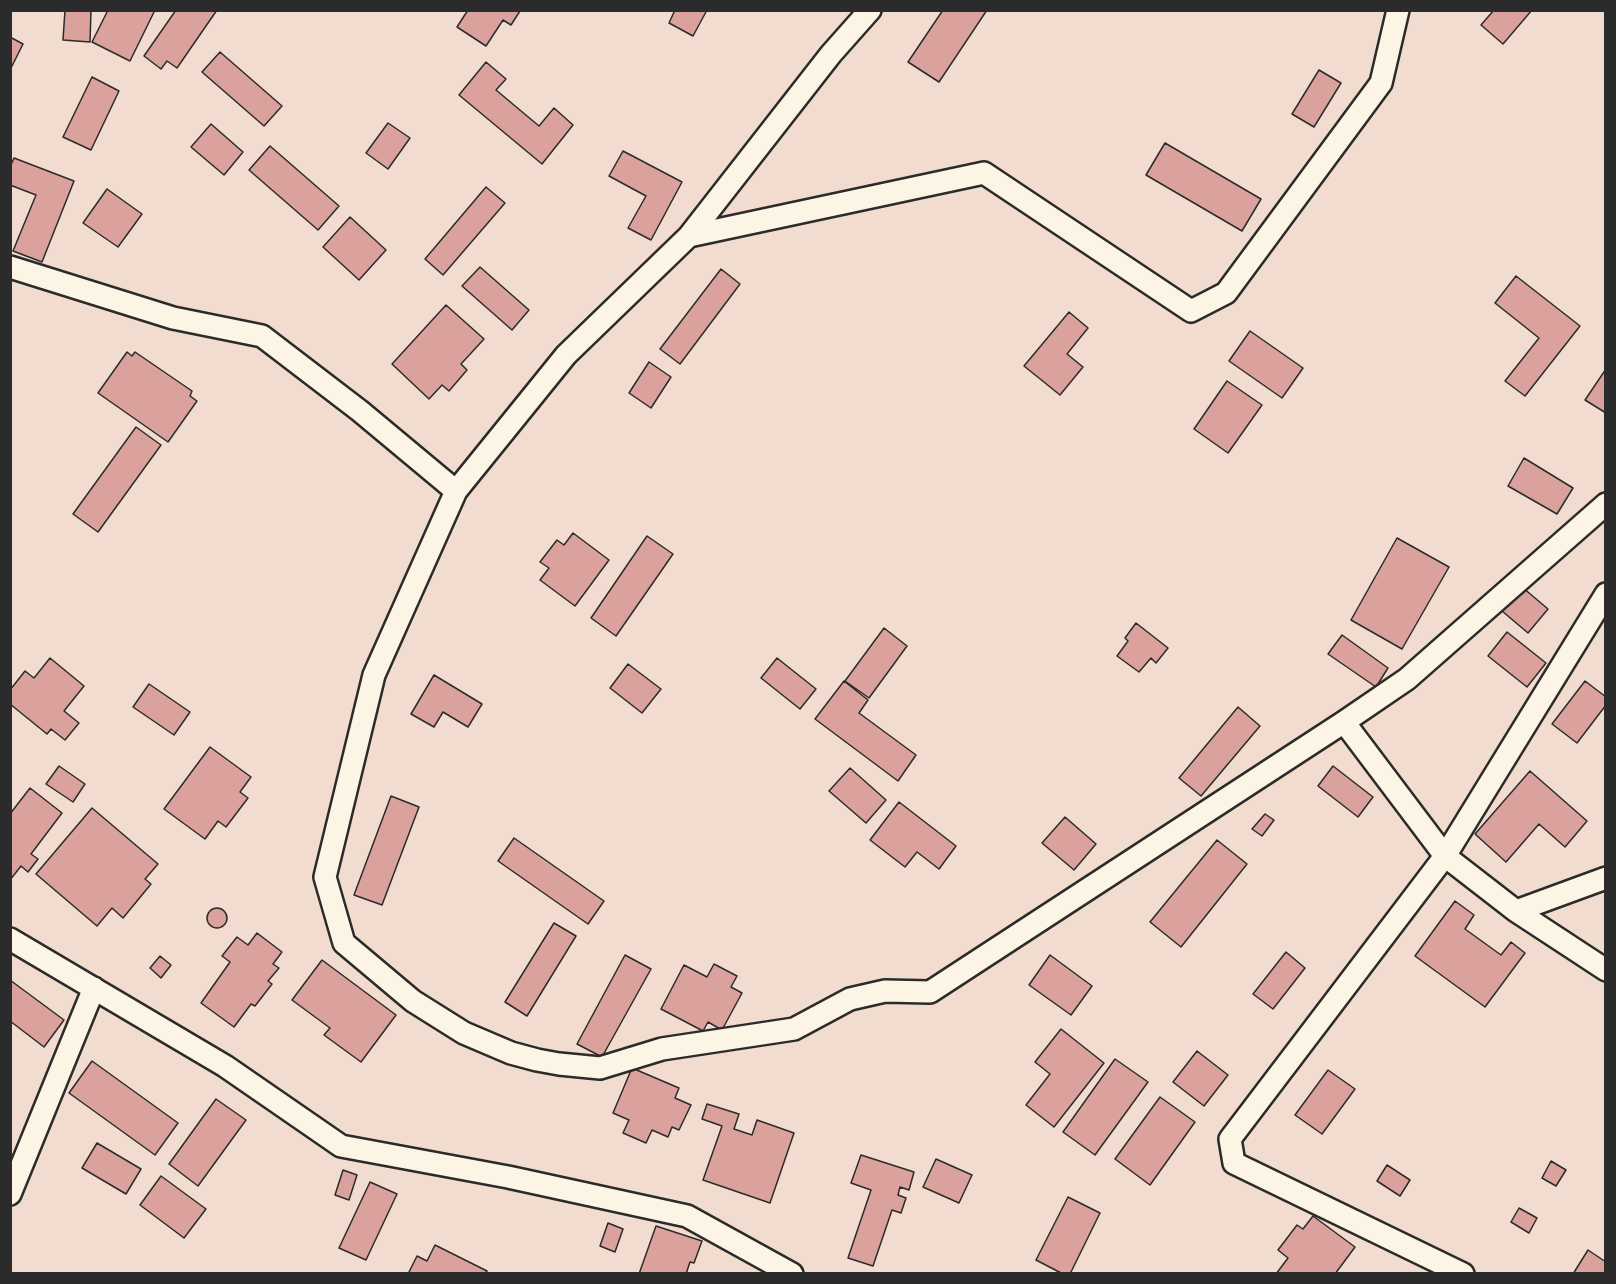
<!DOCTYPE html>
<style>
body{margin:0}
#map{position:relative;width:1616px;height:1284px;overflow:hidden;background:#f2dccf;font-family:"Indie Flower",sans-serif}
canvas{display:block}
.frame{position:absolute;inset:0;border:12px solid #2b2b2b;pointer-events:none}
</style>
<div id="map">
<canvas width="1616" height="1284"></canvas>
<div class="frame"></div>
</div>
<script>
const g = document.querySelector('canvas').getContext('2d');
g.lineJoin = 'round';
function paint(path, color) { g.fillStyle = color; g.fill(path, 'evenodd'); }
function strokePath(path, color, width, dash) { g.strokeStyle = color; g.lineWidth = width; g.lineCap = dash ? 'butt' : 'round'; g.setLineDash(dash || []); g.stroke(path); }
const building = new Path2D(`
 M 65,10 L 91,10 L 90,42 L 63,40 Z
 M 108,10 L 155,10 L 130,61 L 92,42 Z
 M 176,10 L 217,10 L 177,68 L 167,61 L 161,69 L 144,56 Z
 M 468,10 L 520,10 L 520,11 L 511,25 L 503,20 L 486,46 L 457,27 Z
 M 675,10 L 707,10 L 693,36 L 669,23 Z
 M 943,10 L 987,10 L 939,82 L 908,62 Z
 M 1494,10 L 1532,10 L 1503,44 L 1481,25 Z
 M 10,37 L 23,44 L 10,70 Z
 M 220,52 L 282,106 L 264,126 L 202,72 Z
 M 486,62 L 506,79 L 496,90 L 539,126 L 554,108 L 573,125 L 542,164 L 459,95 Z
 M 1319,70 L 1341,83 L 1314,127 L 1292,114 Z
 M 92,77 L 119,91 L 91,150 L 63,137 Z
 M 388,123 L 410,138 L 388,169 L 366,153 Z
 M 211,124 L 243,152 L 224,175 L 191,147 Z
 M 1165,143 L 1261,199 L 1242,231 L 1146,175 Z
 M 270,146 L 339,206 L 318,230 L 249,170 Z
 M 623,151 L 682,182 L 651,240 L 628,228 L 646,196 L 609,176 Z
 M 14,158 L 74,181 L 42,262 L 13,251 L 36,195 L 10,185 L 10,167 Z
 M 486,187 L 505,203 L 443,275 L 425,259 Z
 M 107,189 L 142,214 L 118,247 L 83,223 Z
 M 350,217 L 386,250 L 359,280 L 323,247 Z
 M 480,267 L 529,310 L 512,330 L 462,286 Z
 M 721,269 L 740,284 L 680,364 L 660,349 Z
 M 1516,276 L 1580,326 L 1525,396 L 1505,381 L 1539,338 L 1495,303 Z
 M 446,305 L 484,339 L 461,364 L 467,370 L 449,391 L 442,385 L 429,399 L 392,364 Z
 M 1069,312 L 1088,328 L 1067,354 L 1083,367 L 1060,395 L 1024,366 Z
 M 1250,331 L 1303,368 L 1282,398 L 1229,361 Z
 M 127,352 L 132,356 L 135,352 L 192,391 L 190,396 L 197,401 L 168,442 L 98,393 Z
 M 649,362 L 671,377 L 651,408 L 629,393 Z
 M 1606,369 L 1606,413 L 1585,400 Z
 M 1227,381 L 1262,405 L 1228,453 L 1194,429 Z
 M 136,427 L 161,445 L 98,532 L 73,514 Z
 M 1524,458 L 1573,488 L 1557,514 L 1508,486 Z
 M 573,533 L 609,560 L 575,606 L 540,580 L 549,568 L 540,562 L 557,540 L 564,545 Z
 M 647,536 L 673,554 L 616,636 L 591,618 Z
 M 1397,538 L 1449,567 L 1402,649 L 1351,620 Z
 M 1522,587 L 1548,609 L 1528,633 L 1502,611 Z
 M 1136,623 L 1168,648 L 1156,663 L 1151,658 L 1139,672 L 1117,656 L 1128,641 L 1125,638 Z
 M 884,628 L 907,646 L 869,698 L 845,681 Z
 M 1507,632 L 1546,663 L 1527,687 L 1488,656 Z
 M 1342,635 L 1388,668 L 1376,687 L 1328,654 Z
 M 50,658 L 84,686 L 64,711 L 79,723 L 65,740 L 51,729 L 47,734 L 10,704 L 10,690 L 25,671 L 34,678 Z
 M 777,658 L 816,689 L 800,709 L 761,678 Z
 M 628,664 L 661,689 L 642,713 L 610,688 Z
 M 434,675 L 482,704 L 468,727 L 443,712 L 434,727 L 411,714 Z
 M 844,681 L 868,700 L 859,713 L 916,755 L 898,781 L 815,719 Z
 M 1585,681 L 1606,697 L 1606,705 L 1577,743 L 1552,724 Z
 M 149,684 L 190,712 L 174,735 L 133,707 Z
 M 1238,707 L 1260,726 L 1201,796 L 1179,778 Z
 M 210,747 L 251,777 L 240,792 L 248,798 L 226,827 L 218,821 L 205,839 L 164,809 Z
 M 59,766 L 85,784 L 73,802 L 46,784 Z
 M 1333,766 L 1373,797 L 1358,817 L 1318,786 Z
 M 850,768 L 886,800 L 866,823 L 829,791 Z
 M 1530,771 L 1587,821 L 1565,847 L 1539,824 L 1506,862 L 1475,834 Z
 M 30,788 L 62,813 L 31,854 L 38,859 L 28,872 L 21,866 L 10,880 L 10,814 Z
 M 391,796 L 419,807 L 382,905 L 354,895 Z
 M 899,802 L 956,846 L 939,869 L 917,852 L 905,867 L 870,840 Z
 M 92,808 L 158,864 L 145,879 L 151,884 L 123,918 L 112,908 L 97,926 L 36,874 Z
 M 1265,814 L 1274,820 L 1262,836 L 1252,829 Z
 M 1065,817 L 1096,844 L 1074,870 L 1042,843 Z
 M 514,838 L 604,901 L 588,924 L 498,861 Z
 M 1217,840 L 1247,864 L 1181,947 L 1150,922 Z
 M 1455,901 L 1474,915 L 1465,929 L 1501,955 L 1511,942 L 1525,953 L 1485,1007 L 1415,956 Z
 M207 918a10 10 0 1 1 20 0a10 10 0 1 1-20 0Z
 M 554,923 L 576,936 L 527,1016 L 505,1002 Z
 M 257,933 L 282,952 L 273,964 L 279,968 L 268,981 L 272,984 L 255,1006 L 251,1004 L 234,1027 L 201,1003 L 230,962 L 222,956 L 237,937 L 248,945 Z
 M 1286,952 L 1305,968 L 1273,1009 L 1253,994 Z
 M 625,955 L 651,969 L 602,1057 L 577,1044 Z
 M 1050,955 L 1092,986 L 1071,1015 L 1029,985 Z
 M 160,956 L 171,965 L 161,978 L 150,968 Z
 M 322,960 L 396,1015 L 361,1062 L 324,1035 L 330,1028 L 292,1000 Z
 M 714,964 L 737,976 L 731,987 L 742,993 L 722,1030 L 708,1022 L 703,1031 L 661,1009 L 684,965 L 707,977 Z
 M 10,980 L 64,1020 L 44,1047 L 10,1021 Z
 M 1061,1029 L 1104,1063 L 1054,1127 L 1026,1105 L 1050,1074 L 1035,1062 Z
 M 1197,1051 L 1228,1075 L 1204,1106 L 1173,1082 Z
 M 1115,1059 L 1148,1082 L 1095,1155 L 1063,1132 Z
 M 92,1061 L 178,1123 L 155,1155 L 69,1093 Z
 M 632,1068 L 679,1088 L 675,1098 L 691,1105 L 679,1130 L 672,1127 L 668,1137 L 652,1130 L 646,1143 L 623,1133 L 629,1120 L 613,1113 Z
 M 1328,1070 L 1355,1089 L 1322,1134 L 1295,1115 Z
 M 1160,1097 L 1195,1122 L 1150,1185 L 1115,1159 Z
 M 216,1099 L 246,1120 L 198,1186 L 169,1164 Z
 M 707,1104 L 739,1114 L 734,1129 L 752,1135 L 757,1120 L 794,1133 L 770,1203 L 703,1180 L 722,1126 L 702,1119 Z
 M 97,1143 L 141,1169 L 126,1194 L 82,1168 Z
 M 861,1155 L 914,1172 L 909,1190 L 900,1187 L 898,1195 L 906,1198 L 901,1213 L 892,1210 L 873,1266 L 848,1258 L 871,1190 L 851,1183 Z
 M 936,1159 L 972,1175 L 959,1203 L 923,1187 Z
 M 1551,1161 L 1566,1170 L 1556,1186 L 1542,1178 Z
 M 1387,1165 L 1410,1180 L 1400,1196 L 1377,1181 Z
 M 343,1170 L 357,1175 L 349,1200 L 335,1195 Z
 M 161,1176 L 206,1209 L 184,1238 L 140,1205 Z
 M 370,1182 L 397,1194 L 366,1260 L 339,1248 Z
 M 1068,1197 L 1100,1213 L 1070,1274 L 1063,1274 L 1036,1260 Z
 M 1519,1208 L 1537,1218 L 1529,1233 L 1511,1222 Z
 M 1313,1216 L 1355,1247 L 1335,1274 L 1276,1274 L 1288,1258 L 1278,1250 L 1297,1225 L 1303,1229 Z
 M 608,1223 L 623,1229 L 615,1252 L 600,1246 Z
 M 656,1226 L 702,1241 L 694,1263 L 690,1262 L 686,1274 L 639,1274 Z
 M 435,1245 L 487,1271 L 485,1274 L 408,1274 L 417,1256 L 427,1261 Z
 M 1588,1250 L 1606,1262 L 1606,1274 L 1573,1274 Z`);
paint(building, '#dba19d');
strokePath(building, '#2b2b2b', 1.5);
const minor = new Path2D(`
 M 870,10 L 831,54 L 689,236 L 566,355 L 456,491 L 374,675 L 325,877 L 344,943 L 413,1001 L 464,1033 L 511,1053 L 537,1060 L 559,1064 L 600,1068 L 662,1049 L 794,1029 L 850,999 L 885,991 L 930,992 L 1344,722 L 1407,679 L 1606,504
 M 689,236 L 984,173 L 1191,311 L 1226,293 L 1381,83 L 1398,10
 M 10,267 L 173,318 L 262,336 L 360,411 L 456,491
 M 1344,722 L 1445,856 L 1516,911 L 1606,878
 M 1516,911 L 1606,970
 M 10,939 L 225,1066 L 341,1146 L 508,1177 L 687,1216 L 792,1274
 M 10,1194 L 94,988
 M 1463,1274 L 1234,1163 L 1230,1139 L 1445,856 L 1606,594`);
strokePath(minor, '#2b2b2b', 26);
strokePath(minor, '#fcf5e5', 21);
</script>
